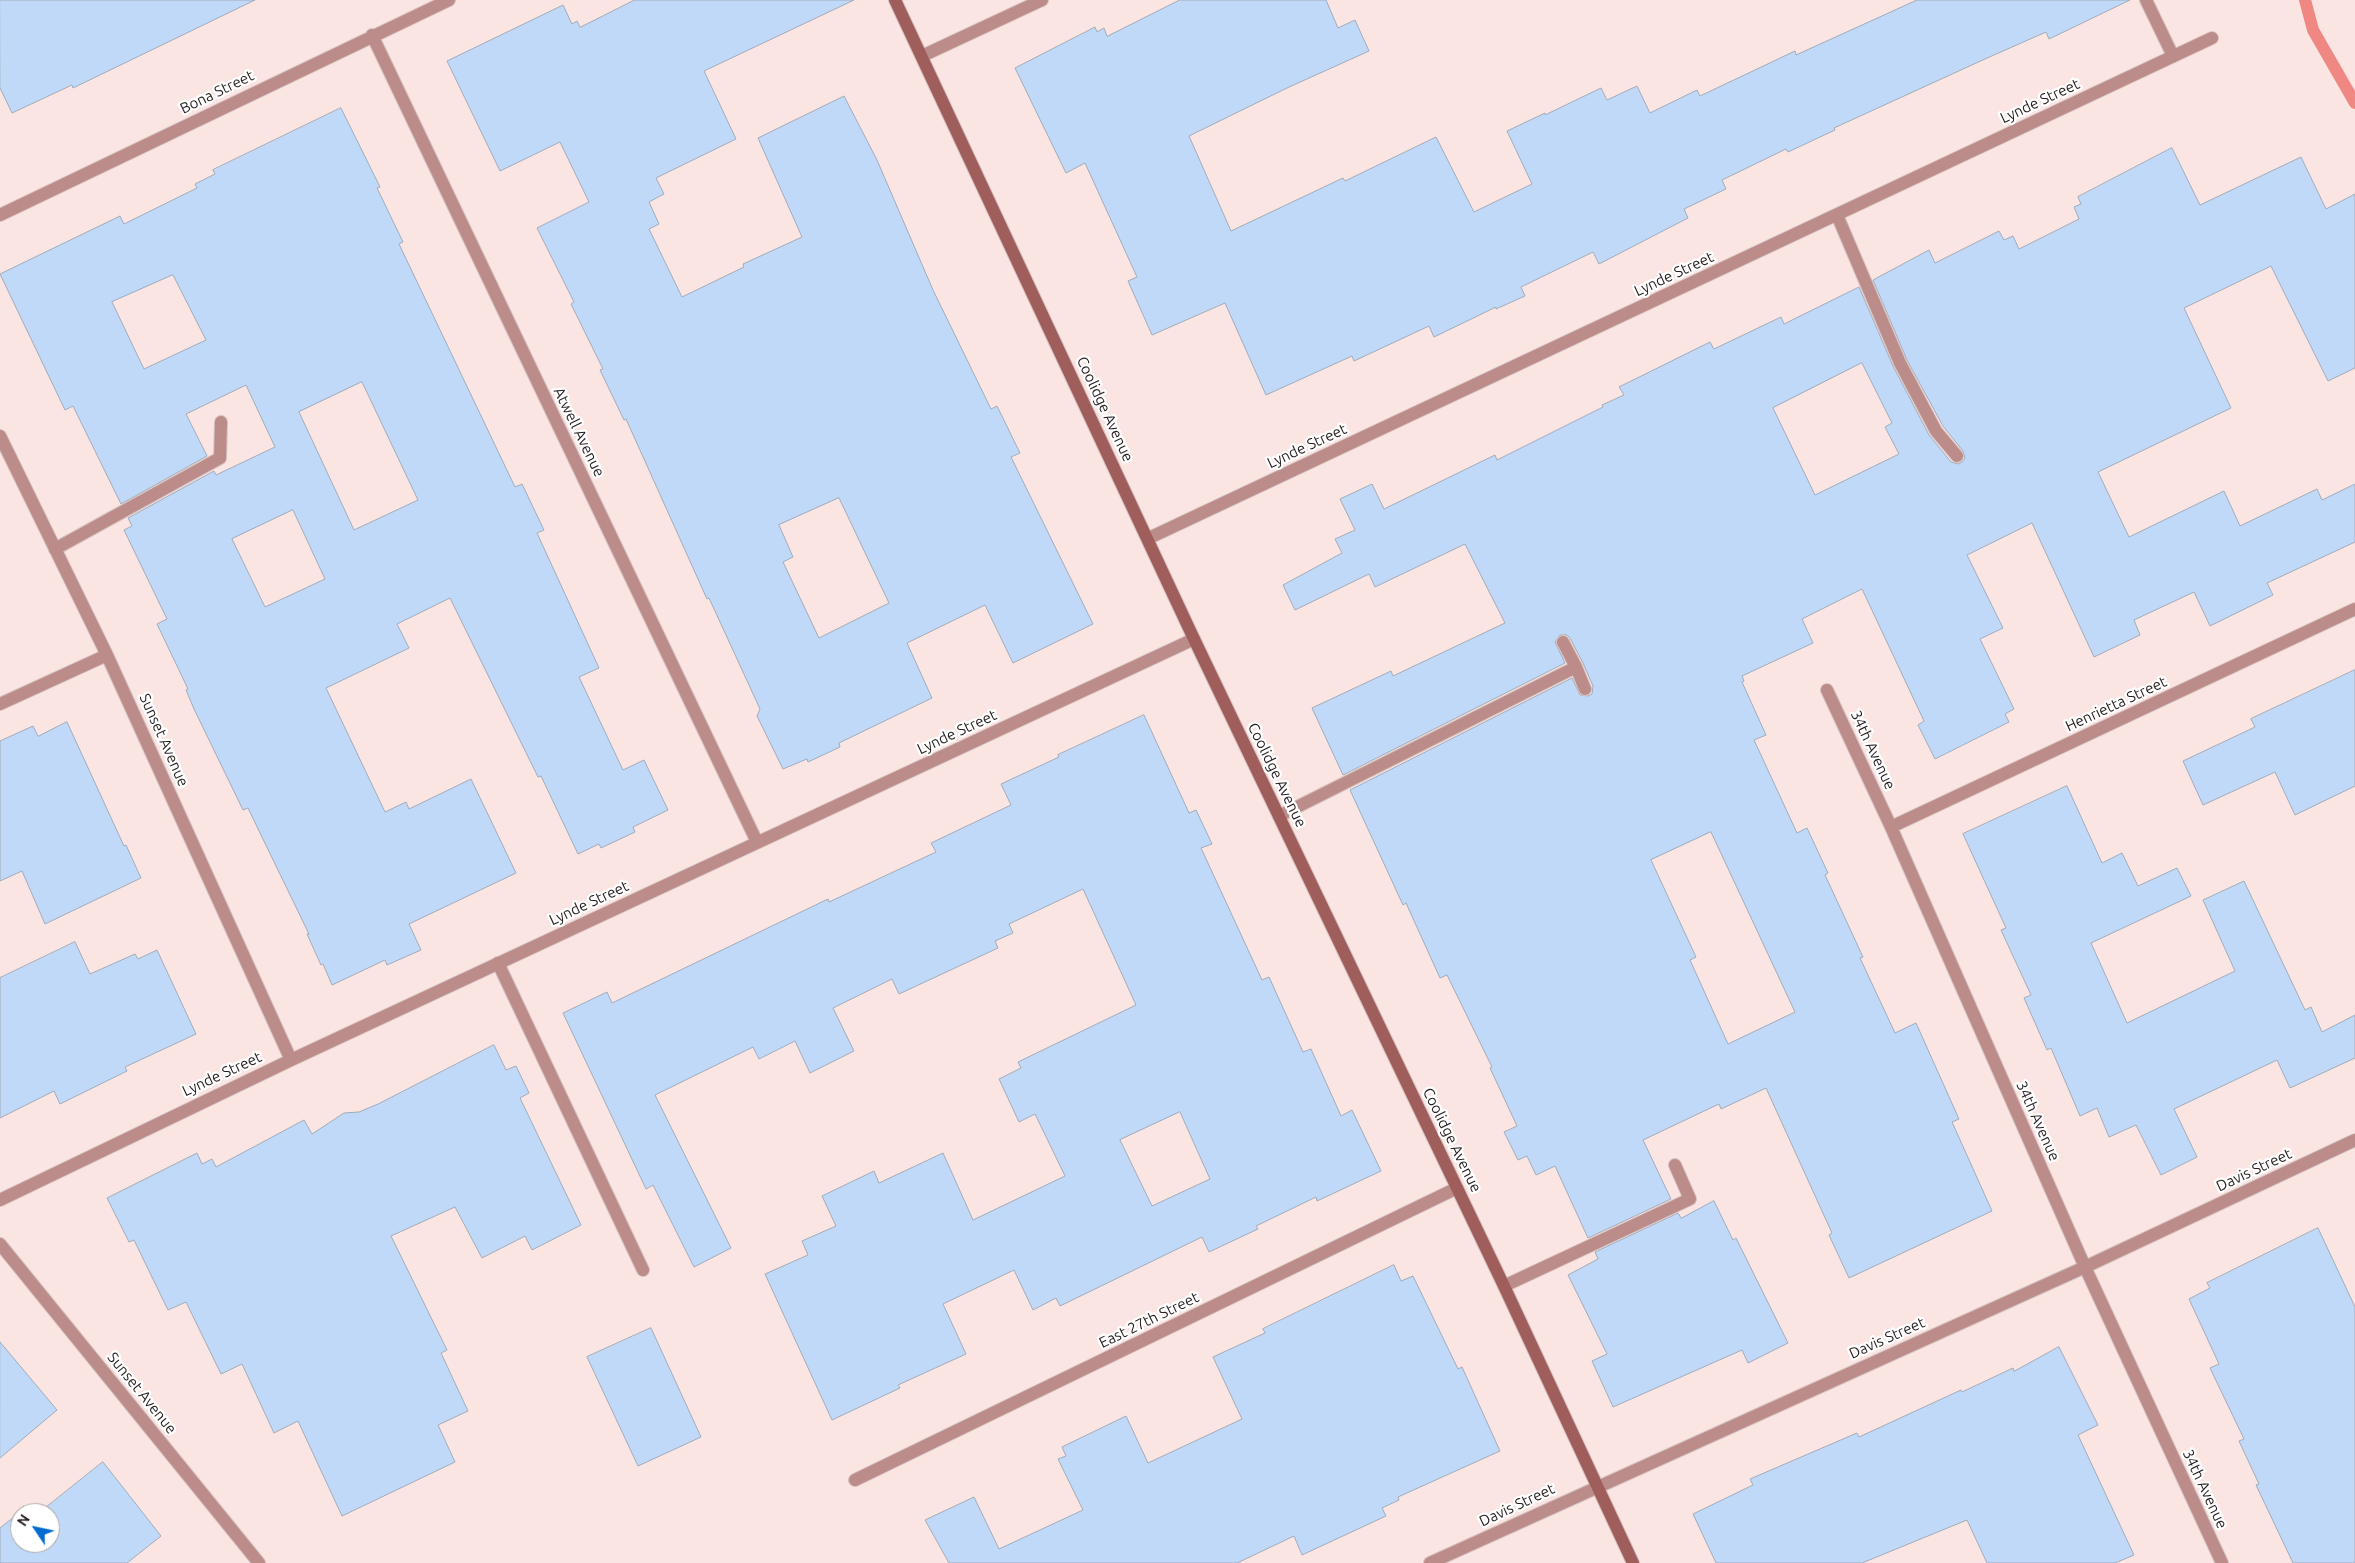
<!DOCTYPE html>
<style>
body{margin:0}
#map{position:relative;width:2355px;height:1563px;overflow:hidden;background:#fbe5e3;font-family:Ubuntu,sans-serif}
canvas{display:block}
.north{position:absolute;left:10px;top:1503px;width:50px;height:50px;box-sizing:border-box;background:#fff;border:1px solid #a9a5a5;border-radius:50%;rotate:304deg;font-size:14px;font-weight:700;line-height:20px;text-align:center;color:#271f1f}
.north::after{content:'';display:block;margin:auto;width:18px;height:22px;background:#006ad2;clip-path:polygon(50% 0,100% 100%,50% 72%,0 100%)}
</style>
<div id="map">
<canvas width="2355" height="1563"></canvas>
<div class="north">N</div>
</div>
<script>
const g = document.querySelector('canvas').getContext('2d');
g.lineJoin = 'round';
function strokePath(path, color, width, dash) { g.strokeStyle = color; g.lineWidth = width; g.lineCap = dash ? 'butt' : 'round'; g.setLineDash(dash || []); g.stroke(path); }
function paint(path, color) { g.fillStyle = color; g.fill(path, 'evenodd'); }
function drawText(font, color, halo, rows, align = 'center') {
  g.font = font + ' Ubuntu,sans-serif'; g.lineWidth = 4.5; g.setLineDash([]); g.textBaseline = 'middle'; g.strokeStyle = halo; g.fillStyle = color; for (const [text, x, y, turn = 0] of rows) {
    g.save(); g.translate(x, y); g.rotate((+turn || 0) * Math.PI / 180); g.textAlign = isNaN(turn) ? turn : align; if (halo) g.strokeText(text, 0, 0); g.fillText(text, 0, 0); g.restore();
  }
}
strokePath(new Path2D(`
 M 2305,0 L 2313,30 L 2355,103`), '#ef8783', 12);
const building = new Path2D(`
 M 0,0 L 255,0 L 73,88 L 72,85 L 12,113 L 0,88 Z
 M 635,0 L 854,0 L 704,71 L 736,139 L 656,178 L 664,194 L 649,202 L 659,224 L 649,229 L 682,297 L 744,267 L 743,264 L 802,237 L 758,138 L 844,96 L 877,160 L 933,290 L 991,409 L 997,406 L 1020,453 L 1011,457 L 1093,624 L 1013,663 L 985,605 L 907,643 L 932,698 L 839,743 L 840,747 L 808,762 L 807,759 L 783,769 L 757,716 L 760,709 L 709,598 L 707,599 L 626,419 L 624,420 L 600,370 L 603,369 L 571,304 L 574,302 L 537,228 L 589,202 L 560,142 L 500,171 L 447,61 L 563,5 L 572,24 L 577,21 L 580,27 ZM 839,498 L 889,603 L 819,638 L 783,562 L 793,557 L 779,525 Z
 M 1180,0 L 1326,0 L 1338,28 L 1355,20 L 1369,51 L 1287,88 L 1189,136 L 1231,231 L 1343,178 L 1345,181 L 1436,137 L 1474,212 L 1532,184 L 1507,131 L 1545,113 L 1545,115 L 1601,88 L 1607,100 L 1637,86 L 1650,113 L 1697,90 L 1700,96 L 1795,51 L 1796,55 L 1917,0 L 2130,0 L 2049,39 L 2046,32 L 1985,59 L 1834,128 L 1835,130 L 1788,152 L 1786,149 L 1722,180 L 1726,189 L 1684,209 L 1688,218 L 1599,264 L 1593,252 L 1521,287 L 1525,296 L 1496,309 L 1496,307 L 1434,337 L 1429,326 L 1354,361 L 1352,356 L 1266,395 L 1225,303 L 1152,335 L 1128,281 L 1137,277 L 1085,163 L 1066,173 L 1015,68 L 1095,27 L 1097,32 L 1104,28 L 1107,36 Z
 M 341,108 L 380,187 L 377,188 L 403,242 L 399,244 L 515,487 L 522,484 L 544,530 L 537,533 L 599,668 L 579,677 L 623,770 L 644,760 L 668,810 L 633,827 L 635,832 L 601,848 L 599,844 L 578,854 L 541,776 L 538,777 L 450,598 L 397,624 L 409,648 L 326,688 L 385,812 L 406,802 L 409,809 L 471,779 L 516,873 L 409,924 L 421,950 L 387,965 L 385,960 L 332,985 L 323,964 L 321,965 L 307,934 L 309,934 L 260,833 L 248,808 L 243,810 L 194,709 L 186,690 L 188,689 L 157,624 L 167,619 L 124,530 L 132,526 L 128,518 L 214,471 L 216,475 L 275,447 L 246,385 L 186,414 L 207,456 L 121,504 L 73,406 L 65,410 L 0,274 L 120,216 L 124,224 L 197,188 L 195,184 L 215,174 L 213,170 ZM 173,275 L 206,340 L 144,369 L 112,302 ZM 362,382 L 418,500 L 354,530 L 299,412 ZM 293,510 L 325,579 L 265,607 L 232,539 Z
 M 2172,148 L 2200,205 L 2301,157 L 2326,209 L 2355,194 L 2355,368 L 2328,381 L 2271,266 L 2184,308 L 2231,408 L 2098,472 L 2129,537 L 2224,491 L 2240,526 L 2317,489 L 2322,500 L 2355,484 L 2355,542 L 2267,583 L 2273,595 L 2210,626 L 2194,592 L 2134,620 L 2140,635 L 2094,657 L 2032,523 L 1967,555 L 2003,628 L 1980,639 L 2014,709 L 2005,714 L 2009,722 L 1935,759 L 1918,725 L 1924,721 L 1862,589 L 1802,619 L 1813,643 L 1742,676 L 1744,681 L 1742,682 L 1766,735 L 1754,740 L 1797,833 L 1807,828 L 1828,873 L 1825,875 L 1863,957 L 1860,958 L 1895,1033 L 1916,1023 L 1959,1119 L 1952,1122 L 1992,1211 L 1849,1278 L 1829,1235 L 1832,1233 L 1766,1088 L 1721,1109 L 1719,1104 L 1643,1140 L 1671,1199 L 1588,1238 L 1555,1166 L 1536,1175 L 1527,1156 L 1518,1160 L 1504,1132 L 1517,1126 L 1490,1068 L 1492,1067 L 1447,975 L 1440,978 L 1406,903 L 1403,905 L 1350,790 L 1572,678 L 1580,695 L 1588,696 L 1592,694 L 1593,686 L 1583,663 L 1570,638 L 1567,635 L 1560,635 L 1555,642 L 1565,663 L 1343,775 L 1312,708 L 1391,671 L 1393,676 L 1505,623 L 1465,544 L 1375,587 L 1369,574 L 1295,610 L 1283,585 L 1342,553 L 1335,539 L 1355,530 L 1340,499 L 1372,484 L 1384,509 L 1495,455 L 1497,460 L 1603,407 L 1602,405 L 1624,395 L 1619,387 L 1710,342 L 1714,349 L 1781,317 L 1784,324 L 1859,287 L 1893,366 L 1929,435 L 1951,462 L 1958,464 L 1962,462 L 1965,458 L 1963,451 L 1943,426 L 1907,360 L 1873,280 L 1929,250 L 1935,263 L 1999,231 L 2004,240 L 2013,236 L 2019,249 L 2079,219 L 2074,207 L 2081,204 L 2078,197 ZM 1862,363 L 1892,423 L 1885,427 L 1899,454 L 1815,495 L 1773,408 ZM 1711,832 L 1795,1012 L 1728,1044 L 1690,960 L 1696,957 L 1651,860 Z
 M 2355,670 L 2355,786 L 2295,815 L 2275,772 L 2203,805 L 2183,761 L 2255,727 L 2251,719 Z
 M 1144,715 L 1189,813 L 1196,810 L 1212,844 L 1201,848 L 1262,980 L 1269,977 L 1303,1052 L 1311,1049 L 1341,1116 L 1352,1110 L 1381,1171 L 1317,1201 L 1316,1197 L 1256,1226 L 1258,1229 L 1209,1252 L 1202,1237 L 1060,1306 L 1056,1298 L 1033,1310 L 1014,1270 L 943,1304 L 966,1354 L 898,1385 L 900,1388 L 832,1420 L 765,1274 L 808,1255 L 802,1241 L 836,1226 L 822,1196 L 874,1171 L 879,1183 L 943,1153 L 973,1220 L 1065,1176 L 1035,1114 L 1019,1122 L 999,1079 L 1021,1068 L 1018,1062 L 1136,1005 L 1083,889 L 1009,924 L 1013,933 L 995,941 L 998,948 L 899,994 L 892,979 L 833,1008 L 854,1051 L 810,1073 L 795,1041 L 759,1059 L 753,1047 L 655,1095 L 731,1248 L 694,1267 L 653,1185 L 646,1189 L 563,1013 L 607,992 L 612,1003 L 828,899 L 829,902 L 936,852 L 931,843 L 1011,805 L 1001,784 L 1059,757 L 1058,755 ZM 1180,1112 L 1210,1179 L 1152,1206 L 1120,1140 Z
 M 67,722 L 124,846 L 126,845 L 141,878 L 45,924 L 22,871 L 0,881 L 0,741 L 33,726 L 38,736 Z
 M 2067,786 L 2102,863 L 2122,853 L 2138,886 L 2177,868 L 2191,896 L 2091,943 L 2127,1023 L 2235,971 L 2203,900 L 2244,881 L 2305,1010 L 2311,1007 L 2322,1032 L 2355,1015 L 2355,1058 L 2290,1088 L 2277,1060 L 2174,1109 L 2197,1157 L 2161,1175 L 2136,1125 L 2109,1137 L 2097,1108 L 2080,1116 L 2051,1048 L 2047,1050 L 2024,998 L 2031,995 L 2001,930 L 2006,928 L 1963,834 Z
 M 75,942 L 90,974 L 135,954 L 138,959 L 157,950 L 196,1034 L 125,1067 L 127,1071 L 60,1104 L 54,1091 L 0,1118 L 0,978 Z
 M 494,1045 L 506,1070 L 516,1066 L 529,1093 L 520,1098 L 581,1225 L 532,1250 L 525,1236 L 482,1258 L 455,1207 L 391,1236 L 447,1350 L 441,1353 L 468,1411 L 438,1425 L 455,1462 L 342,1516 L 298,1421 L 274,1433 L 242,1364 L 221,1374 L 186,1302 L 168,1310 L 134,1240 L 129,1242 L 107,1198 L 197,1153 L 202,1164 L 212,1159 L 216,1167 L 304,1120 L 312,1134 L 344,1113 L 359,1112 L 378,1104 Z
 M 1714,1201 L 1733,1240 L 1736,1238 L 1788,1343 L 1748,1363 L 1742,1350 L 1613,1407 L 1592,1361 L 1607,1354 L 1568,1275 L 1598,1259 L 1595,1252 L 1678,1213 L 1681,1218 Z
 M 2318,1228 L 2355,1307 L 2355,1563 L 2293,1563 L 2256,1485 L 2259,1484 L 2239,1441 L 2244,1439 L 2210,1368 L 2219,1364 L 2189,1299 L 2210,1288 L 2207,1283 Z
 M 1394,1265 L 1401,1281 L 1413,1276 L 1458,1369 L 1462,1367 L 1500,1451 L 1398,1497 L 1399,1500 L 1382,1508 L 1386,1516 L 1302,1555 L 1294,1536 L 1237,1563 L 949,1563 L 925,1520 L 974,1497 L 999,1549 L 1083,1510 L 1058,1459 L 1066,1456 L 1062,1447 L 1126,1416 L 1148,1463 L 1242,1419 L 1213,1357 L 1265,1333 L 1263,1329 Z
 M 651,1328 L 701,1437 L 638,1466 L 587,1357 Z
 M 0,1342 L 57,1410 L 0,1458 Z
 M 2059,1347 L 2098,1425 L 2078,1435 L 2134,1555 L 2115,1563 L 1987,1563 L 1967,1520 L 1862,1563 L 1716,1563 L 1693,1514 L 1753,1485 L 1750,1479 L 1857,1433 L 1859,1437 L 1961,1390 L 1962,1392 L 2013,1368 L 2014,1371 Z
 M 103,1462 L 161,1536 L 127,1563 L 0,1563 L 0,1528 L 24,1509 L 28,1513 L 20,1513 L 20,1543 L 50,1543 L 50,1513 L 39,1513 Z`);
paint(building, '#c1d9f8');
strokePath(building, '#a0abb9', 1);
const lane = new Path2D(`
 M 2146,0 L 2173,56
 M 1837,215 L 1900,363 L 1936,431 L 1957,456
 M 55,549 L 220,458 L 221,422
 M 1576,667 L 1585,689
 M 1279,816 L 1576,667 L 1563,642
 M 498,963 L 643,1270
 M 1504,1286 L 1690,1199 L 1675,1165`);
const street = new Path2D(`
 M 372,35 L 757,842
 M 922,56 L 1042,0
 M 0,215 L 449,0
 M 0,436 L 107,655 L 291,1060
 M 1149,538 L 2212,38
 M 1827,690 L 1891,827 L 2085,1267 L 2222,1563
 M 0,704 L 107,655
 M 1891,827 L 2355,609
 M 0,1200 L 291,1060 L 1194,639
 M 0,1244 L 259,1563
 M 855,1480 L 1457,1188
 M 1430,1563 L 2085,1267 L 2355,1140`);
const secondary = new Path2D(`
 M 895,0 L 1194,639 L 1504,1286 L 1633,1563`);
strokePath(lane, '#d5c1c0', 14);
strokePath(street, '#d5c1c0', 14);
strokePath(secondary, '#d5c1c0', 14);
strokePath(lane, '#bb8c89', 12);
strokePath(street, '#bb8c89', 12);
strokePath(secondary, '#9f5e5b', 12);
drawText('15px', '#271f1f', '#fff', [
 ["Bona Street",217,92,-26],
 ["Lynde Street",2040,101,-25],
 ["Lynde Street",1674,274,-25],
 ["Coolidge Avenue",1105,409,65],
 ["Atwell Avenue",579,432,64],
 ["Lynde Street",1307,446,-25],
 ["Henrietta Street",2116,704,-25],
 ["Lynde Street",957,732,-25],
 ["Sunset Avenue",164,740,66],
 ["34th Avenue",1873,750,65],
 ["Coolidge Avenue",1277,775,64],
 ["Lynde Street",589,903,-25],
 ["Lynde Street",222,1074,-25],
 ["34th Avenue",2038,1121,66],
 ["Coolidge Avenue",1452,1140,64],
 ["Davis Street",2254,1170,-25],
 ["East 27th Street",1149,1320,-26],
 ["Davis Street",1887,1338,-24],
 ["Sunset Avenue",142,1393,51],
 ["34th Avenue",2205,1489,65],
 ["Davis Street",1517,1505,-25]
]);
</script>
